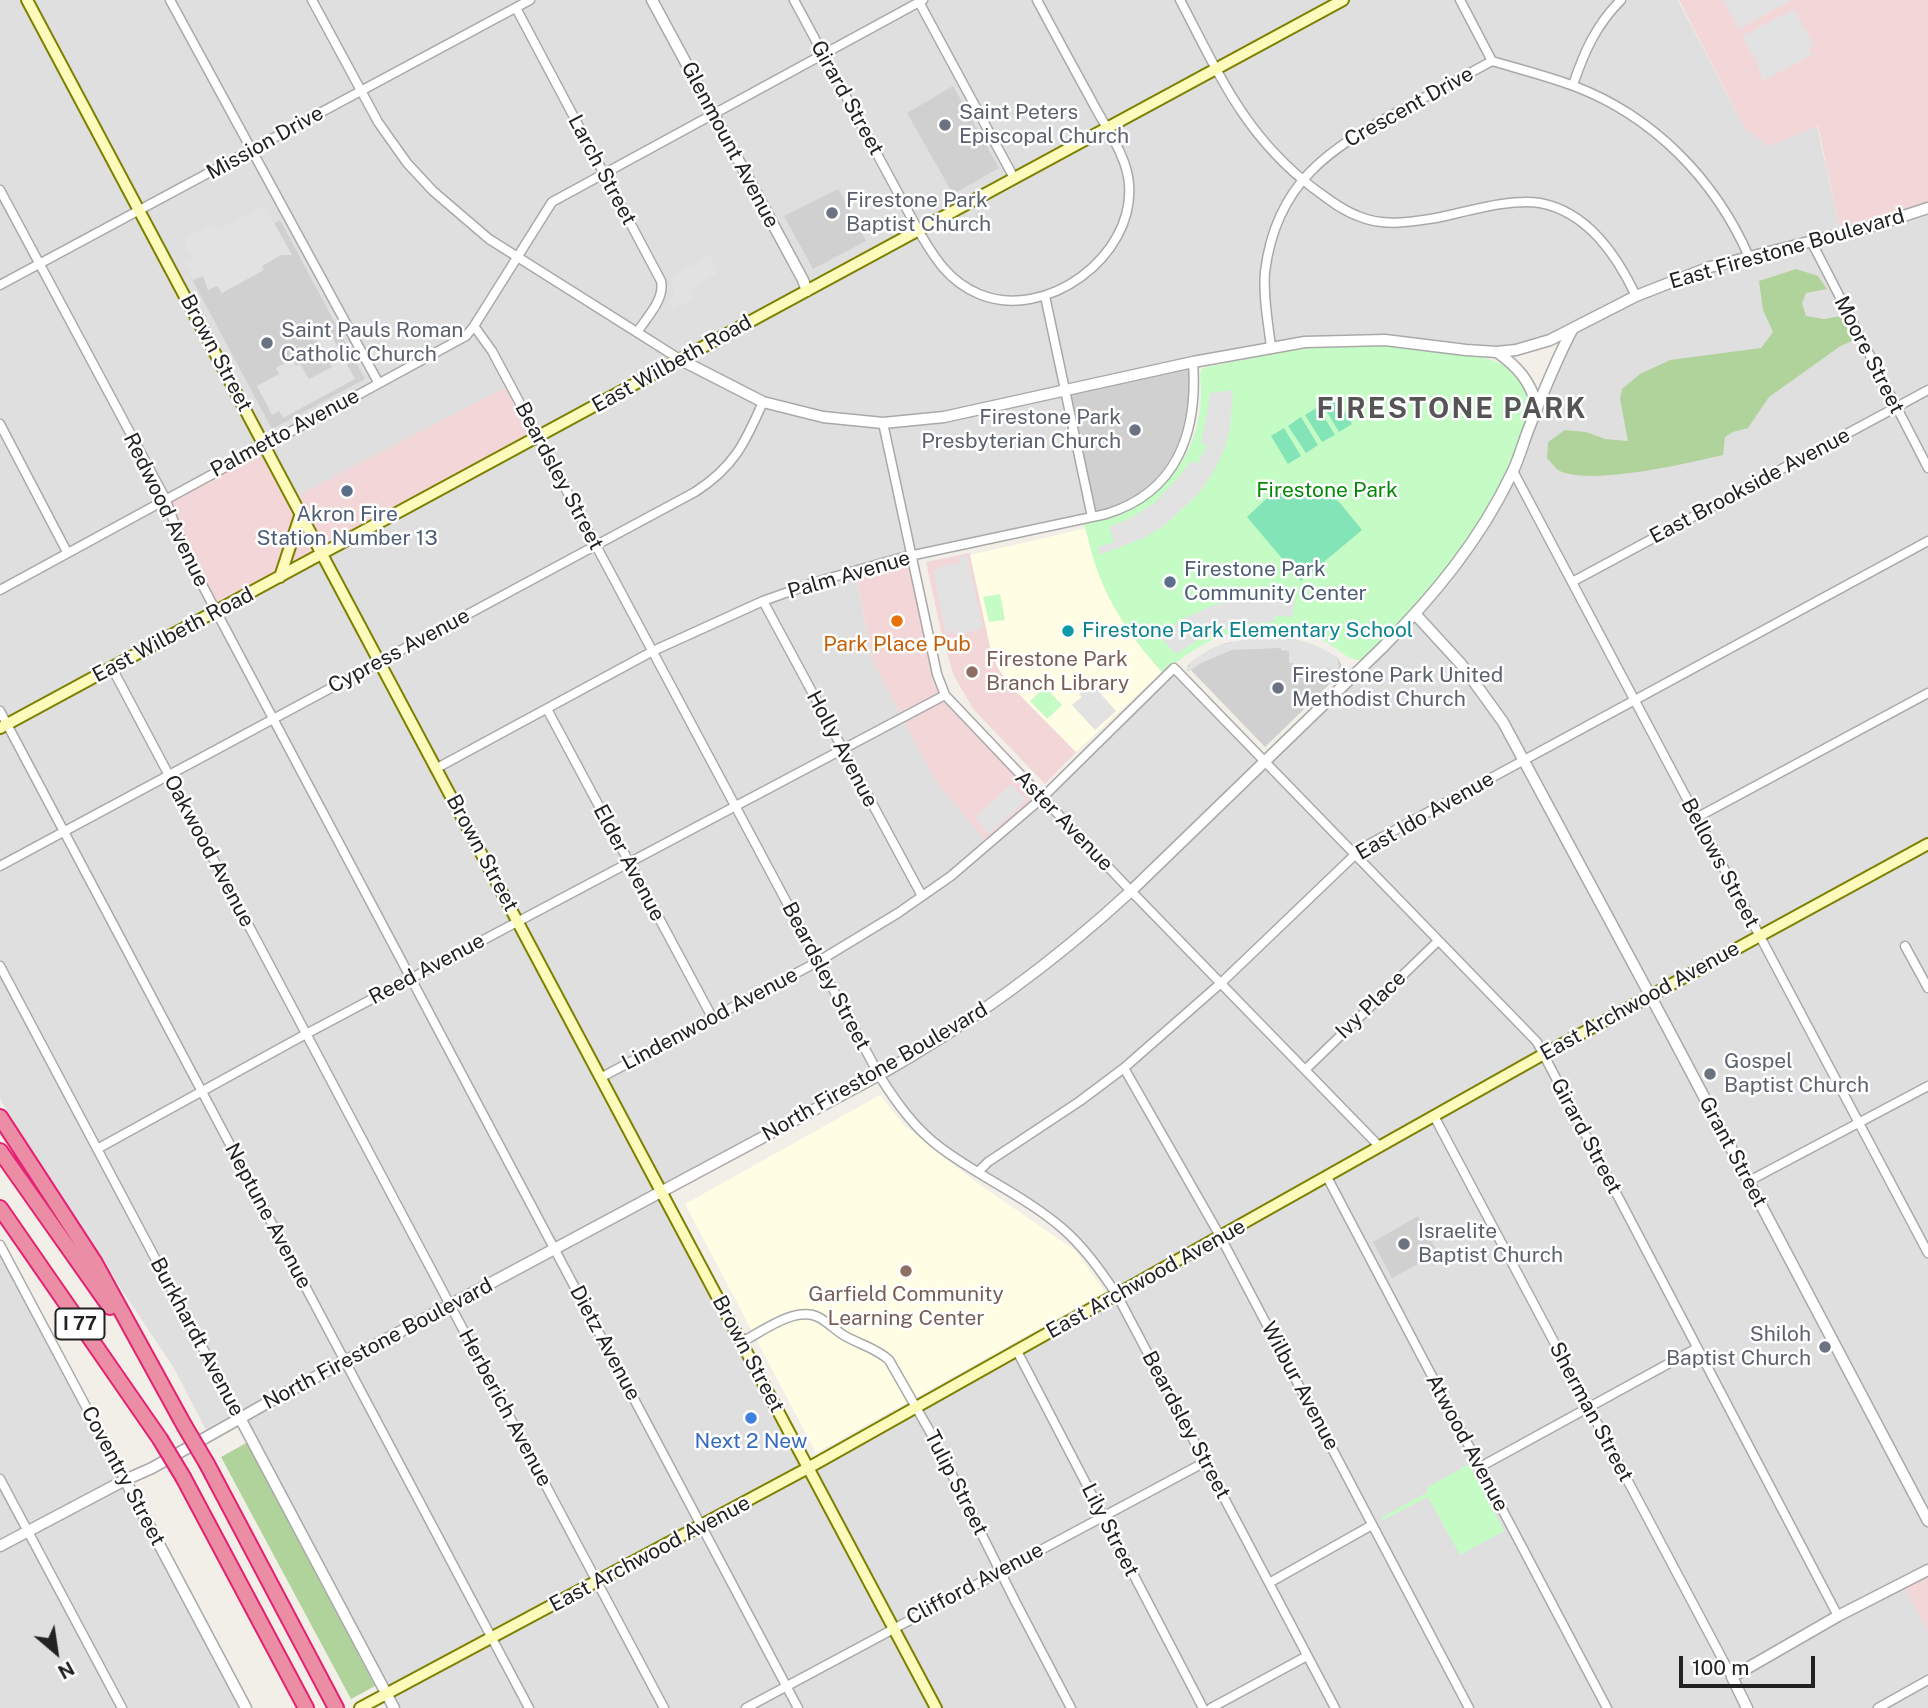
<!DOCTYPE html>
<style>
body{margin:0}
#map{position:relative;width:1928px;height:1708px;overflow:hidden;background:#f2eee8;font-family:"Public Sans",sans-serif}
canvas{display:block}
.north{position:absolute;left:21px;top:1617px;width:70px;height:70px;-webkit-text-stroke:5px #fff;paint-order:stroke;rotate:151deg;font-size:19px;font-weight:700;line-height:28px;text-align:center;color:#222}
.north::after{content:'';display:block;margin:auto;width:24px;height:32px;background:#222;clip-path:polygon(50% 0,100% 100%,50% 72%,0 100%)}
.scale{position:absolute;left:1679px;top:1656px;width:136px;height:32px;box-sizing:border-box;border:4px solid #222;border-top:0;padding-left:9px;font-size:21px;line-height:24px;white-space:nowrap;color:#222;-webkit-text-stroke:5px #fff;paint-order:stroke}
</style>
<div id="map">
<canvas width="1928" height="1708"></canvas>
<div class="north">N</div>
<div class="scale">100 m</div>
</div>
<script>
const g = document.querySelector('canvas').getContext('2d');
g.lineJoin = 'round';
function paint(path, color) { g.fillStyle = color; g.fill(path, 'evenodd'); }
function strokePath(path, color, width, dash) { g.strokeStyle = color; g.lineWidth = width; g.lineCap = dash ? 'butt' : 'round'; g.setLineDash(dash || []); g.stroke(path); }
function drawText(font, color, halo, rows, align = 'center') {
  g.font = font + ' "Public Sans",sans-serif'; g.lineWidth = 5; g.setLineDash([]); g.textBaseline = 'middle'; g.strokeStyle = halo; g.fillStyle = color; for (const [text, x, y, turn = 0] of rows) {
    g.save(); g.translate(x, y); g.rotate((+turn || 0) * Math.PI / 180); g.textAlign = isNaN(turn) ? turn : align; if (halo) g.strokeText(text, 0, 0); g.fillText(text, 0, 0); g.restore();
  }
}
paint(new Path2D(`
 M 0,0 L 1678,0 L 1745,129 L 1770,146 L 1817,126 L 1841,234 L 1928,208 L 1928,1570 L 1903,1584 L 1928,1632 L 1928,1708 L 394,1708 L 240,1419 L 209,1436 L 174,1368 L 86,1236 L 0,1099 L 0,728 L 7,724 L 0,711 ZM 1571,331 L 1513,471 L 1443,583 L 1263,761 L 1174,668 L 989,846 L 902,717 L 872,659 L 855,571 L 1092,517 L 1193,362 L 1352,339 L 1516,350 ZM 510,386 L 536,433 L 185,552 L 293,498 ZM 879,1075 L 917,1127 L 1025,1202 L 1080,1245 L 1116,1295 L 809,1468 L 662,1192 Z
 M 0,1245 L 246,1708 L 0,1708 Z`), '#e0dfdf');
paint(new Path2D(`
 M 1679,0 L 1928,0 L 1928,202 L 1862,223 L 1839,226 L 1818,126 L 1770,146 L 1745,129 Z
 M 510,385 L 538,437 L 216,611 L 165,498 L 264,444 L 293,498 Z
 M 970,553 L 990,646 L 997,666 L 1009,684 L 1076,752 L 1045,784 L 974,710 L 954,676 L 943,640 L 926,562 Z
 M 912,555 L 945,695 L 1042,798 L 989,846 L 934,779 L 872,659 L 855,570 Z
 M 1928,1570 L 1928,1632 L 1903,1584 Z`), '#f3d7d8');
paint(new Path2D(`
 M 1087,528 L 1095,563 L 1120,616 L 1140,646 L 1155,664 L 1164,670 L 1076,752 L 1009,684 L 997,666 L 990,646 L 970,555 Z
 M 880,1095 L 904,1125 L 973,1180 L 1076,1251 L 1105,1292 L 816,1453 L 685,1204 Z`), '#fffde4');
paint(new Path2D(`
 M 953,86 L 999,168 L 953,194 L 907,113 Z
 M 838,189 L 866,241 L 813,269 L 784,216 Z
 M 280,220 L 365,379 L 272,429 L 187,270 Z
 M 1193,362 L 1195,391 L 1180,453 L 1146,494 L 1092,517 L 1065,390 Z
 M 1270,637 L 1294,639 L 1314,645 L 1338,658 L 1344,670 L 1265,747 L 1187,666 L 1209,650 L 1226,643 Z
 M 1418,1216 L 1438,1253 L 1392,1278 L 1373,1242 Z`), '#d0d0d0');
paint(new Path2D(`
 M 1796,269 L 1818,276 L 1827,289 L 1806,293 L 1802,303 L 1806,316 L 1824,319 L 1841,316 L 1854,340 L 1839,347 L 1769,397 L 1748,428 L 1733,432 L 1725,437 L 1723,455 C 1689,463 1587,487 1558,470 C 1554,467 1550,461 1547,458 L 1548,442 L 1565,430 L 1586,432 L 1605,439 L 1628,441 L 1620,399 L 1622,389 L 1640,374 L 1670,360 L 1761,348 L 1773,332 L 1763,310 L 1759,281 Z
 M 248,1442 L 375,1686 L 351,1699 L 221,1457 Z`), '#b0d39b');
paint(new Path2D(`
 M 1358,345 C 1389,346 1482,350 1505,366 C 1517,375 1528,391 1529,406 C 1530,421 1520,438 1515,451 C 1481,534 1426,598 1363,660 C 1349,662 1338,648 1326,642 C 1270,613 1207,630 1164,674 C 1134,642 1107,603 1094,561 C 1090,549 1088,536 1084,524 C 1138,512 1186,479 1198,421 C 1200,413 1201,403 1201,394 C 1202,385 1198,376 1202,368 L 1291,350 Z
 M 1000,594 L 1005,620 L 989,622 L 983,597 Z
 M 1045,687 L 1062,705 L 1047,719 L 1030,701 Z
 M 1469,1464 L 1504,1531 L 1460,1555 L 1428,1497 L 1383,1520 L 1382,1517 L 1428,1492 L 1427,1488 Z`), '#c5fcc5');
paint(new Path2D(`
 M 1335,396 L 1352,424 L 1339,432 L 1322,404 Z
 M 1318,407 L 1335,435 L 1322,442 L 1305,415 Z
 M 1301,417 L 1318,445 L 1306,453 L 1288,426 Z
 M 1284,428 L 1301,456 L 1288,464 L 1271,436 Z
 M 1303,484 L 1320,486 L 1340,503 L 1362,530 L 1301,581 L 1247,517 L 1266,499 Z`), '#83e4b7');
paint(new Path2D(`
 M 1723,0 L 1789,0 L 1790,1 L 1739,29 Z
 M 1794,9 L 1814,45 L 1808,49 L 1812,55 L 1763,81 L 1756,61 L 1742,36 Z
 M 264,205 L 292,255 L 281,255 L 262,266 L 264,270 L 222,293 L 217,286 L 208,290 L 203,276 L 193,280 L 184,264 L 194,259 L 186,245 L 186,238 L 211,224 L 219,229 Z
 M 710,255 L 718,270 L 717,273 L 690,289 L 694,298 L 672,310 L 669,303 L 674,292 L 671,277 Z
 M 325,324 L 355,379 L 283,418 L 279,411 L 272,415 L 257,386 L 279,374 L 276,368 L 292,359 L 296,366 L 300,364 L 309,379 L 332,367 L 311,331 Z
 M 1233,390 L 1230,428 L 1225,448 L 1214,471 L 1199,493 L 1164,526 L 1144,538 L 1099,555 L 1098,547 L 1114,542 L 1109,527 L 1132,517 L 1154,503 L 1177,479 L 1191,461 L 1197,464 L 1207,446 L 1201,442 L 1208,409 L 1210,393 Z
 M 967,555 L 983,628 L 956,636 L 953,630 L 946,635 L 933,571 L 946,564 L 954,566 L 954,563 L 960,564 L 959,557 Z
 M 1274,596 L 1295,599 L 1292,617 L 1275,616 L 1274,622 L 1237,625 L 1217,631 L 1201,638 L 1176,654 L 1158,635 L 1185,618 L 1216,604 L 1249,597 Z
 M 1258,637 L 1299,640 L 1317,646 L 1337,657 L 1339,668 L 1294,670 L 1293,663 L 1289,663 L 1289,651 L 1281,650 L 1281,648 L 1232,650 L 1201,663 L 1188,672 L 1186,670 L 1193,660 L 1210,649 L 1224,644 Z
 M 1091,683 L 1116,711 L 1095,730 L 1072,705 L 1082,697 L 1079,694 Z
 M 1011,784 L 1026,800 L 989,834 L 975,818 Z`), '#e2e2e2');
const minor = new Path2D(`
 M 170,0 L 378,382
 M 312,0 L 378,122 L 407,163 L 433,191 L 489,239 L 681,360
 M 794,0 L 918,230 C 934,257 948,281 979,294 C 1045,322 1135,257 1129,184 C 1127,157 1108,131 1095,107 C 1076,72 1056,36 1037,0
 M 1180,0 C 1219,74 1244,135 1313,188 C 1327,198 1341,210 1358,216 C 1383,227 1410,222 1436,218 C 1466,212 1510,198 1540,203 C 1588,212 1617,256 1636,296
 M 1460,0 L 1492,61
 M 919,2 L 1014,178
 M 516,8 L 661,281 C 665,299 647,317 638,331
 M 1573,85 C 1584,52 1596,25 1621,0
 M 0,190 L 165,498 L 185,552 L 216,611 L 798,1708
 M 1811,241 L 1928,468
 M 0,285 L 530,0
 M 1045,296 L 1092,517
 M 474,326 L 492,351 L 879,1075 C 896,1102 915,1129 941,1148 C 980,1177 1026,1197 1062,1228 C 1084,1247 1101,1271 1117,1295 L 1335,1708
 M 1271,347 C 1268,322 1263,297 1265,272 C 1276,182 1330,148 1403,109 C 1433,93 1462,77 1492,61 C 1519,69 1547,76 1574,86 C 1653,116 1715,179 1749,257
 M 883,423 L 937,674 L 945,695 L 1131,891 L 1380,1147
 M 0,424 L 67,552
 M 1513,471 L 1928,1253
 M 1572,582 L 1928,390
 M 0,590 L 466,336 L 474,326 L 552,202 L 923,0
 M 763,601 L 922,896
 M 112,668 L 664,1708
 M 547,709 L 712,1017
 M 0,711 L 529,1708
 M 437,768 L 653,651 L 763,601 L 816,582 L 900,558 L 1106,514 C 1178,492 1198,431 1193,362
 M 1696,818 L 1928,693
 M 0,866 L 695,492 C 734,467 745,443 763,402
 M 1905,946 L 1928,988
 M 0,966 L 240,1418
 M 1124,1068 L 1220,1236 L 1469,1708
 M 1305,1070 L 1438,941
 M 602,1077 L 819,961 L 898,913 L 951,876 L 1042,798 L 1174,668 L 1537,1042 L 1838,1616
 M 1434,1116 L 1732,1677
 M 97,1149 L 306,1034 L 945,695
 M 978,1172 L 988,1162 L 1080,1101 L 1124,1068 L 1221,983 L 1362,848 L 1928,541
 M 1327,1177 L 1607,1708
 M 1749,1181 L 1928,1086
 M 0,1245 L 125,1480
 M 742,1342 C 763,1331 795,1306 818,1317 C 828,1322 836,1331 845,1336 C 861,1345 876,1348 889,1360 L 933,1437 L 1015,1601 L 1071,1708
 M 1017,1351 L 1203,1708
 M 1480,1467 L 1697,1348
 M 0,1479 L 122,1708
 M 1269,1583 L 1372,1525
 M 746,1708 L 1205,1462
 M 1211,1708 L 1307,1656
 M 1878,1708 L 1928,1680`);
const tertiary = new Path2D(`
 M 652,0 L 803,280 L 807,291
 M 1497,352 C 1518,367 1530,381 1537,406
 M 681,360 L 763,402 L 823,417 L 883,423 L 944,417 L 1193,362 L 1305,342 L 1385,340 L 1466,350 L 1497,352 L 1516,350 L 1550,340 L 1636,296 L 1710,267 L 1876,225 L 1928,208
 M 1416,615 L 1461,664 L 1503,722 L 1666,1025 L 1928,1521
 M 240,1418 L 394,1708
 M 125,1480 L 246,1708
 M 0,1546 L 125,1480 L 152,1468 L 267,1403 L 879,1075 C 971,1023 1053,963 1131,891 L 1382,648 C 1434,596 1480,540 1512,473 C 1519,459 1523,443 1529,428 C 1542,395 1555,362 1572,330
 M 1747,1708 L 1732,1677 L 1838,1616 L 1928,1570`);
const secondary = new Path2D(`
 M 27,0 L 936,1708
 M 280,577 L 301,513
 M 0,728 L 1343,0
 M 360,1708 L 808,1468 L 1544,1054 L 1928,844`);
const motorway = new Path2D(`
 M 0,1117 L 95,1263 L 184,1425
 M 0,1151 L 110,1307
 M 0,1208 L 160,1439
 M 207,1464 L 336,1708
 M 183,1477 L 306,1708`);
strokePath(minor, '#a9a9a9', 11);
strokePath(tertiary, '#a9a9a9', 13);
strokePath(secondary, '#7d8100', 14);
strokePath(motorway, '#e42172', 18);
strokePath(minor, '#fff', 8);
strokePath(tertiary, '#fff', 10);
strokePath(secondary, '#fdfbbc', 10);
strokePath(motorway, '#ec8da6', 14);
const motorwayBridge = new Path2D(`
 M 184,1425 L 207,1464
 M 160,1439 L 183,1477`);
strokePath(motorwayBridge, '#e42172', 18, []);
strokePath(motorwayBridge, '#ec8da6', 14);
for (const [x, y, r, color] of [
 [945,125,7,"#6b7280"],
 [832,213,7,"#6b7280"],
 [267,343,7,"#6b7280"],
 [1135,430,7,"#6b7280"],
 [347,491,7,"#5c6f8a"],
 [1170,582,7,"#5c6f8a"],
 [897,621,7,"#e8710a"],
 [1068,631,7,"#0f9aa8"],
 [972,672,7,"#8d6e63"],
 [1278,688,7,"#6b7280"],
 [1710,1074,7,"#6b7280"],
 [1404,1244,7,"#6b7280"],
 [906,1271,7,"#8d6e63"],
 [1825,1347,7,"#6b7280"],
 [751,1418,7,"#3f7fe0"]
]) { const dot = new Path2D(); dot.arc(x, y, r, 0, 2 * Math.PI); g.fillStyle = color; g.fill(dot); strokePath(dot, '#fff', 2.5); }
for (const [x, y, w] of [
 [80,1324,49]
]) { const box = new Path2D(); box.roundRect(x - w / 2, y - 15.5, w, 31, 5); g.fillStyle = '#fff'; g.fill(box); strokePath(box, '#222', 2); }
drawText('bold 19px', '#222', null, [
 ["I 77",80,1324]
]);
drawText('21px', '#222', '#fff', [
 ["Girard Street",847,98,61],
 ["Crescent Drive",1409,107,-29],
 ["Mission Drive",265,143,-29],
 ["Glenmount Avenue",730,145,62],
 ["Larch Street",602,170,62],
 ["East Firestone Boulevard",1787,249,-16],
 ["Brown Street",216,353,62],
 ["Moore Street",1869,355,63],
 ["East Wilbeth Road",672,364,-29],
 ["Palmetto Avenue",285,433,-28],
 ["Beardsley Street",559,476,62],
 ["East Brookside Avenue",1750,486,-28],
 ["Redwood Avenue",166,510,64],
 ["Palm Avenue",849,575,-16],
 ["East Wilbeth Road",173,635,-28],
 ["Cypress Avenue",399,651,-28],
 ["Holly Avenue",842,749,62],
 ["East Ido Avenue",1425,816,-30],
 ["Aster Avenue",1064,821,46],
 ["Oakwood Avenue",209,851,62],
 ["Brown Street",482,853,62],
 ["Elder Avenue",629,863,62],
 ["Bellows Street",1720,863,62],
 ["Reed Avenue",427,969,-28],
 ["Beardsley Street",826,976,62],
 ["East Archwood Avenue",1640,1001,-29],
 ["Ivy Place",1371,1005,-44],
 ["Lindenwood Avenue",710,1019,-28],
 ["North Firestone Boulevard",875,1072,-30],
 ["Girard Street",1586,1136,62],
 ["Grant Street",1733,1152,62],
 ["Neptune Avenue",268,1216,62],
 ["East Archwood Avenue",1146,1279,-29],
 ["Burkhardt Avenue",197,1337,62],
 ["Dietz Avenue",605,1343,62],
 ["North Firestone Boulevard",378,1344,-28],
 ["Brown Street",748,1354,62],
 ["Wilbur Avenue",1300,1386,62],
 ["Herberich Avenue",505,1408,62],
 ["Sherman Street",1591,1412,62],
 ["Beardsley Street",1186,1425,62],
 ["Atwood Avenue",1467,1443,62],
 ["Coventry Street",123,1476,62],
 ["Tulip Street",956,1483,63],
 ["Lily Street",1110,1530,63],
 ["East Archwood Avenue",650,1554,-28],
 ["Clifford Avenue",975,1584,-28]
]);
drawText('21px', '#5b616d', '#fff', [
 ["Saint Peters",959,113],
 ["Episcopal Church",959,137],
 ["Firestone Park",846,201],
 ["Baptist Church",846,225],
 ["Saint Pauls Roman",281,331],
 ["Catholic Church",281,355],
 ["Firestone Park",1121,418,"right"],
 ["Presbyterian Church",1121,442,"right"],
 ["Firestone Park United",1292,676],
 ["Methodist Church",1292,700],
 ["Gospel",1724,1062],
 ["Baptist Church",1724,1086],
 ["Israelite",1418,1232],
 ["Baptist Church",1418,1256],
 ["Shiloh",1811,1335,"right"],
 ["Baptist Church",1811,1359,"right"]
], 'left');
drawText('21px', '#078908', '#fff', [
 ["Firestone Park",1327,491]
]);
drawText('21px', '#4e5e75', '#fff', [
 ["Akron Fire",347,515],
 ["Station Number 13",347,539],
 ["Firestone Park",1184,570,"left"],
 ["Community Center",1184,594,"left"]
]);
drawText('21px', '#0d838f', '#fff', [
 ["Firestone Park Elementary School",1082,631]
], 'left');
drawText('21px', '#c56008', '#fff', [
 ["Park Place Pub",897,645]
]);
drawText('21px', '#785e54', '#fff', [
 ["Firestone Park",986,660],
 ["Branch Library",986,684],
 ["Garfield Community",906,1295,"center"],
 ["Learning Center",906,1319,"center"]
], 'left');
drawText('21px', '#366cbe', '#fff', [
 ["Next 2 New",751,1442]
]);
g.letterSpacing = '2px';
drawText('bold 28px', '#555', '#fff', [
 ["FIRESTONE PARK",1452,409]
]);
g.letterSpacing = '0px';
</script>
